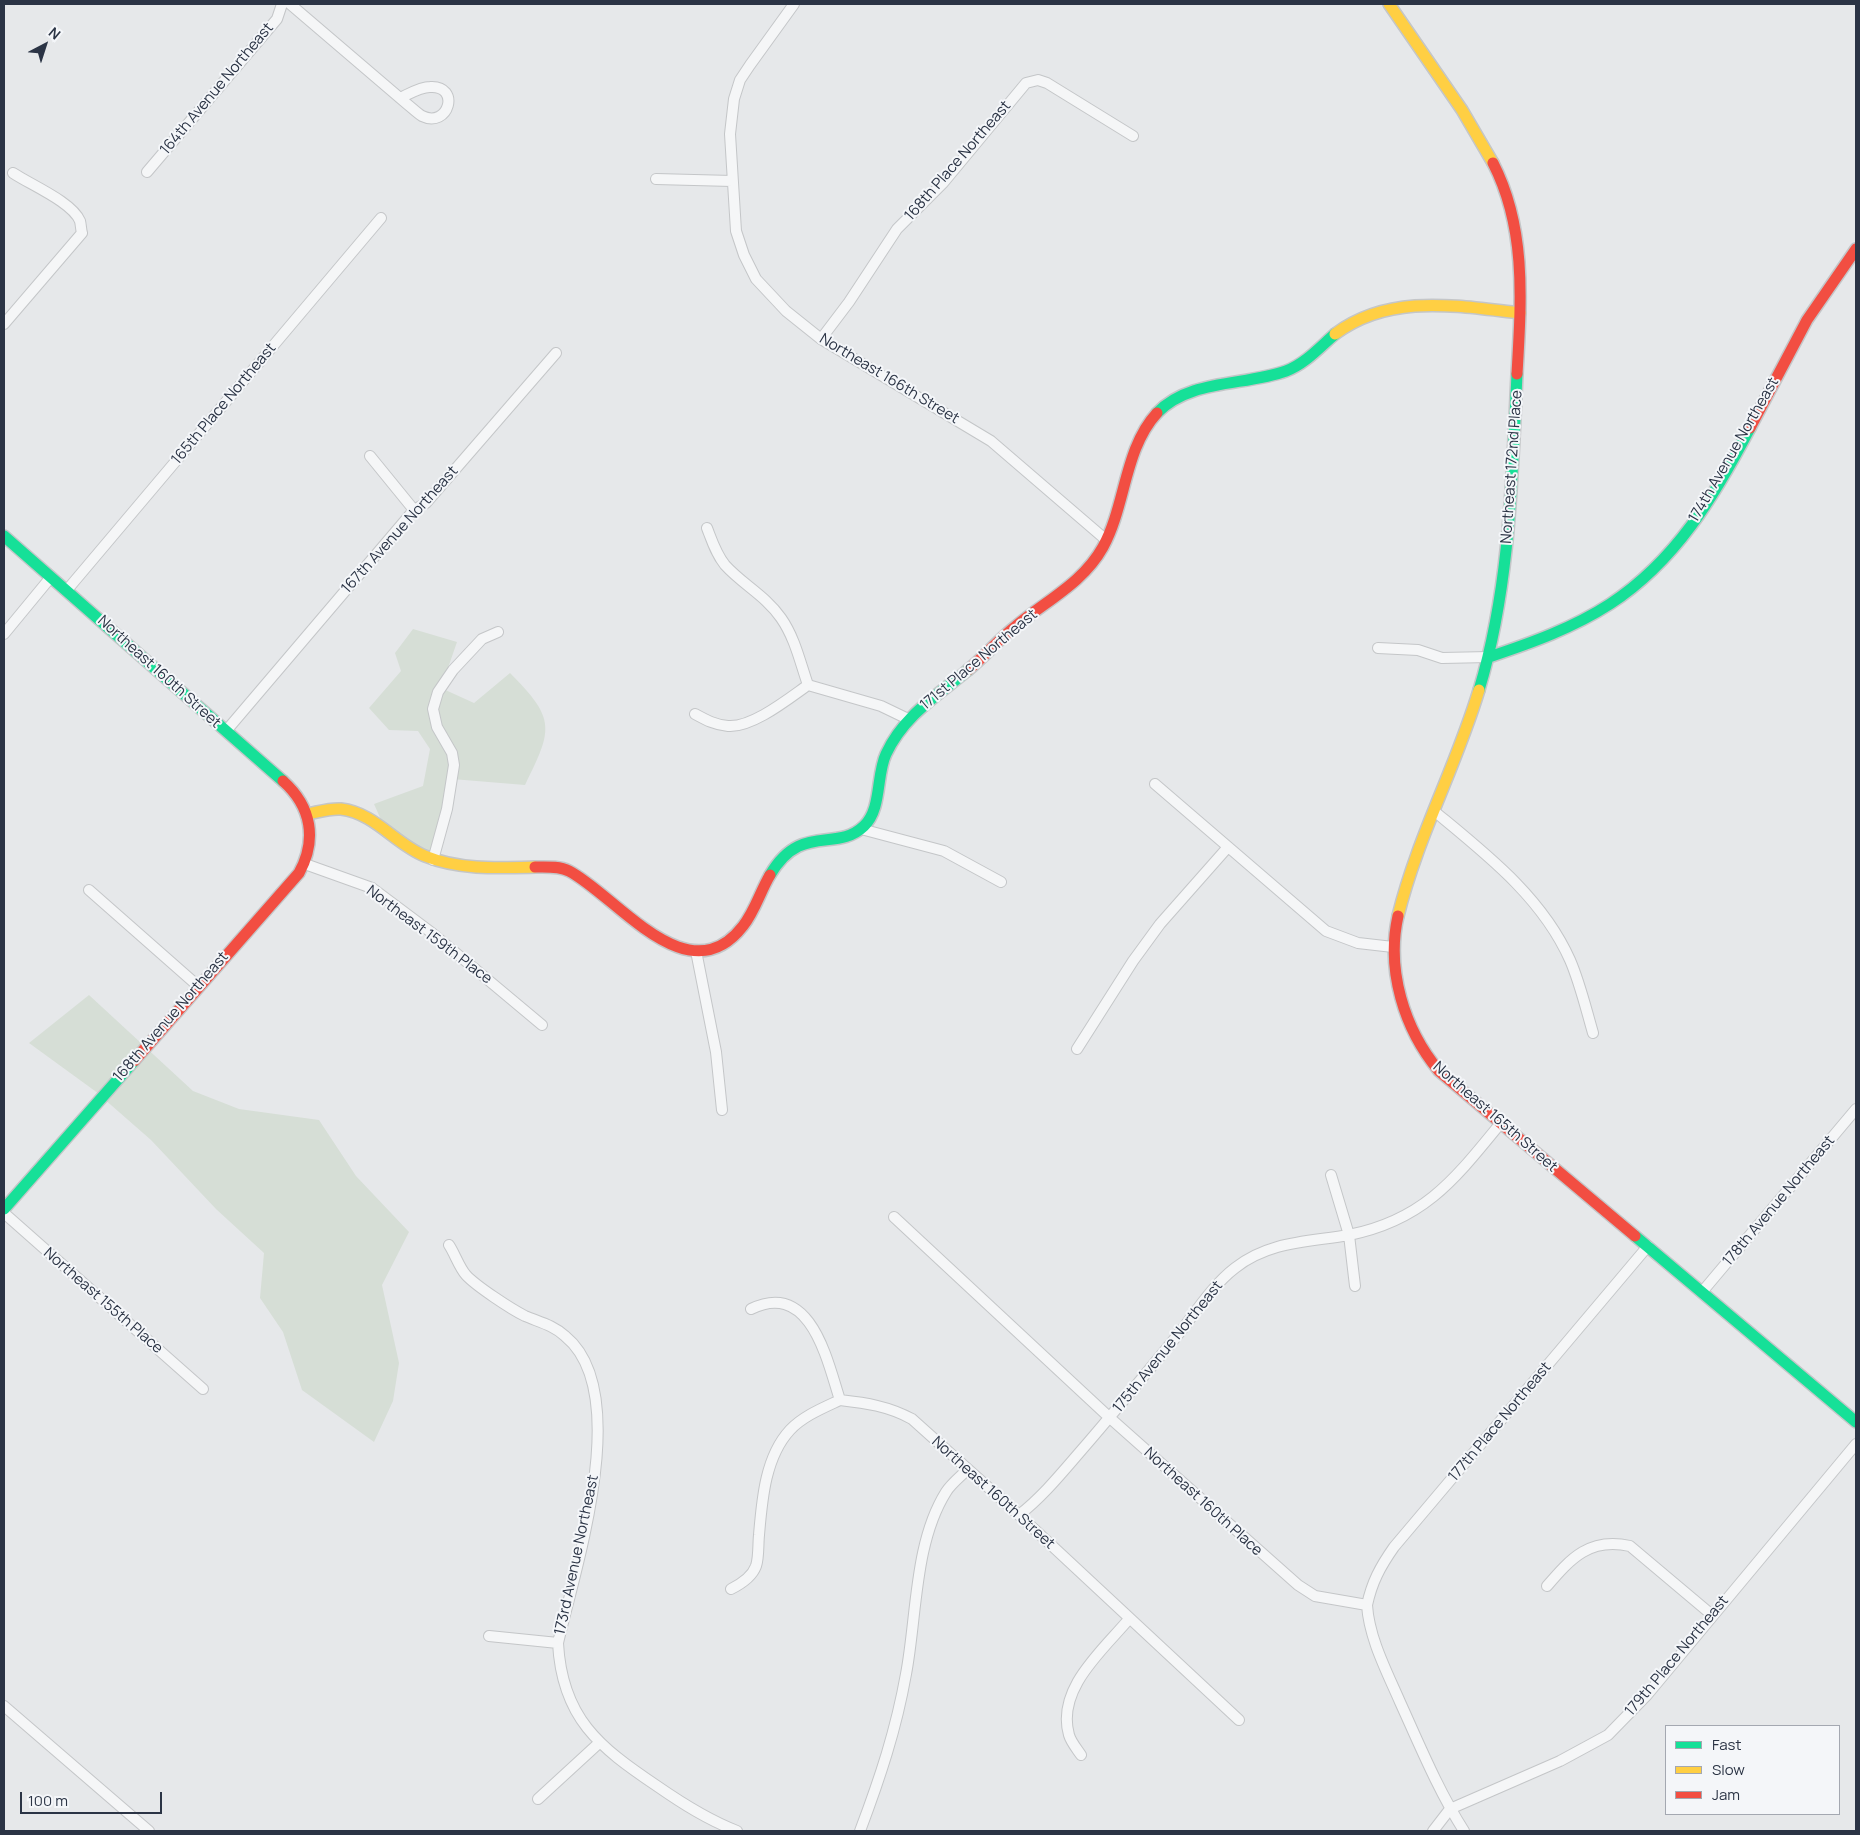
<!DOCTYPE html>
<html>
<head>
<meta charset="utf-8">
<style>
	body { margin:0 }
	#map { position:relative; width:1860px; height:1835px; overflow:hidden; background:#e6e8ea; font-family:Manrope,sans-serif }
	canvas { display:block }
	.frame { position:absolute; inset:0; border:5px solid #2b3445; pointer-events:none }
	.legend { position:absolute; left:1665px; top:1725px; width:175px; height:90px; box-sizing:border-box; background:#f4f6f9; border:1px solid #a4a8b1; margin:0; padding:6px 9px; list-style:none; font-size:15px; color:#2b3445 }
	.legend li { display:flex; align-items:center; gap:10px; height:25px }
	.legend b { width:25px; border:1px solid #a4a8b1 }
	.north { position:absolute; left:20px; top:20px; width:50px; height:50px; -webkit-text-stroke:4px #f4f6f9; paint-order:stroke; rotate:40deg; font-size:14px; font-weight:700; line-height:20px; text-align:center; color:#2b3445 }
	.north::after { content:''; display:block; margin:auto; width:18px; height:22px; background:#2b3445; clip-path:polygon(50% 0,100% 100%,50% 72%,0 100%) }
	.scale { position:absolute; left:20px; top:1792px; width:142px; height:22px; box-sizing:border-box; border:2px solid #2b3445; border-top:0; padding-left:6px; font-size:15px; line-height:18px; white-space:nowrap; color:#2b3445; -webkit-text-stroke:4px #f4f6f9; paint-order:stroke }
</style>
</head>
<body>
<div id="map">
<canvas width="1860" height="1835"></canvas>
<div class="frame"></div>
<ul class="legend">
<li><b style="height:6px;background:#16e098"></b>Fast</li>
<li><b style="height:6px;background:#ffcf43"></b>Slow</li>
<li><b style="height:6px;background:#f24e42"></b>Jam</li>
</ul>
<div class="north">N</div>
<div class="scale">100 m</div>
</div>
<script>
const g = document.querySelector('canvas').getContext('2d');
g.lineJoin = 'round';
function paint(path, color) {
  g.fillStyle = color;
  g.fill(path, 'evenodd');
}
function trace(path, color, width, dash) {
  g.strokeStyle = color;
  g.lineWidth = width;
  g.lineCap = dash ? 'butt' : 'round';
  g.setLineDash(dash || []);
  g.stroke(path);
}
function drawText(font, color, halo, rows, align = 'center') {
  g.font = font + ' Manrope,sans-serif';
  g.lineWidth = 4;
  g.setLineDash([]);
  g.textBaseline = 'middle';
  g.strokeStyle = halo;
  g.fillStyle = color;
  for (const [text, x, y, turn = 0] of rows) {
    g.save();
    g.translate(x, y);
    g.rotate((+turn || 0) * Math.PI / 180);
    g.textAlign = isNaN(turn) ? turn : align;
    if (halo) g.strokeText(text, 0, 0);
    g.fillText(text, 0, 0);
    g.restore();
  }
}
paint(new Path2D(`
	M413,629L457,642L441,688L474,703L510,673C556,719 553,729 525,785L452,779L433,860L386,831L374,804L423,786L430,749L418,731L389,730L369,708L401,671L395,653Z
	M89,995L193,1091L239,1109L319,1120L356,1176L409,1232L382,1285L399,1363L393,1401L374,1442L302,1390L283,1332L260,1298L264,1253L216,1209L151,1140L95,1091L29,1043Z`), '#d6ded6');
const street = new Path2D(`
	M290,4L407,104C411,107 417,113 422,116C449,129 461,85 430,87C420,87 409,94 400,98
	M794,4L750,65L740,80L734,99L730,134L736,231L744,255L756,279L786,311L821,339L991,441L1105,539
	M147,172L277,19L282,4
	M656,179L732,181
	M4,324L82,233C81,230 81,225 80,221C72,202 31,185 13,173
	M821,339L849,302L897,229L943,183L1026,83L1038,80L1047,83L1133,136
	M370,456L414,510
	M707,528C712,541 716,554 725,565C742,584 766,596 781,618C795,638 800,662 808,685L881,706L908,719
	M67,590L381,218
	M4,634L51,577
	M1378,648L1418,650L1442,658L1489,657
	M695,714C706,720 715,725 728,726C752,728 788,699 808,685
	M226,731L414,510L426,503L556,353
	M1155,784L1326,931L1358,943L1393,947
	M1434,811C1486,854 1542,897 1570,960C1580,983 1586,1009 1593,1033
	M861,829L944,851L1001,882
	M433,860L447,809L454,765L452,753L437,727L433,709L438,692L453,670L482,639L498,632
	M305,864L372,888L432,933L542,1025
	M89,890L198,986
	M696,951L716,1052L722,1110
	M1077,1049L1133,961L1160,924L1228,847
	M1331,1175L1349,1235L1355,1286
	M4,1213L203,1389
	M894,1217L1110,1418L1298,1585L1315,1596L1367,1605C1369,1638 1387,1672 1400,1702C1420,1746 1438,1790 1464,1831
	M449,1245C455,1254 459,1267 466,1275C476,1286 511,1309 525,1316C539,1322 553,1325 565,1336C634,1392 575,1569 558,1643C562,1718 599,1747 657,1786C683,1804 708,1820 737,1831
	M1702,1292L1856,1109
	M751,1309C811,1280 827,1360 840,1400C866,1403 888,1406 912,1419L1019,1515L1239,1720
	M1019,1515C1042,1497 1060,1475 1079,1453C1114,1413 1147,1372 1181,1331C1197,1310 1214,1284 1235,1268C1269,1241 1309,1242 1349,1235C1424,1220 1455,1179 1500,1124
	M1547,1586C1571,1558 1590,1537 1630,1546L1712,1615
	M731,1589C741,1584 752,1577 756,1566C759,1557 758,1544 759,1535C762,1500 765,1457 790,1430C803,1416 823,1408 840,1400
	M1367,1605C1372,1582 1380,1567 1394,1547L1648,1246
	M489,1636L558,1643
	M4,1706L149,1831
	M1081,1755C1077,1749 1071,1742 1069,1735C1056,1689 1102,1651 1129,1619
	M538,1799L599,1743
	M860,1831C880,1778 896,1730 906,1674C917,1616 914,1543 946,1492C951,1484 960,1477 967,1470
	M1433,1831L1450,1809L1560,1761L1608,1735L1647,1695L1856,1444`);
const fast = new Path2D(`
	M1157,413C1189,379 1245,386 1286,371C1305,364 1320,347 1335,334
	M4,536L283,781
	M1489,657C1531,643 1573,628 1610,604C1676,561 1715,495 1750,428
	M1479,690C1510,587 1512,480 1517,374
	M770,875C801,822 836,853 864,826C882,809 876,775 886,754C904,715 937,696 968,670
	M4,1209L134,1061
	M1635,1236L1856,1422`);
const slow = new Path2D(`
	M1389,4L1462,110L1493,163
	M1335,334C1390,293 1456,306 1520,313
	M307,814C318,812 330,808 341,809C375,813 395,844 425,856C459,870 499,868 535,867
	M1398,916C1417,838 1456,767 1479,690`);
const jam = new Path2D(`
	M1493,163C1527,229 1521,302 1517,374
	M1750,428L1807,320L1856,249
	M968,670C985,656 999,639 1016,626C1047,600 1083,583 1103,547C1126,505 1124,449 1157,413
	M535,867C546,867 559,866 569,871C617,896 688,997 743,926C755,911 760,892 770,875
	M1398,916C1386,970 1404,1029 1439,1071L1635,1236
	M134,1061L299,873C317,840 312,807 283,781`);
trace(street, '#c4c6c8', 12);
trace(fast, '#c4c6c8', 14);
trace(slow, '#c4c6c8', 14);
trace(jam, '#c4c6c8', 14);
trace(street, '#f5f6f7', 10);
trace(fast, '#16e098', 11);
trace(slow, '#ffcf43', 11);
trace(jam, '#f24e42', 11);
drawText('15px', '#2b3445', '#f4f6f9', [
	["164th Avenue Northeast",217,89,-50],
	["168th Place Northeast",958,161,-49],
	["Northeast 166th Street",889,379,31],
	["165th Place Northeast",224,404,-50],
	["174th Avenue Northeast",1734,450,-60],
	["Northeast 172nd Place",1512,467,-86],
	["167th Avenue Northeast",400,530,-48],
	["171st Place Northeast",979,660,-40],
	["Northeast 160th Street",159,672,42],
	["Northeast 159th Place",429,935,37],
	["168th Avenue Northeast",171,1017,-49],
	["Northeast 165th Street",1495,1117,41],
	["178th Avenue Northeast",1779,1201,-50],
	["Northeast 155th Place",103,1301,41],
	["175th Avenue Northeast",1168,1347,-51],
	["177th Place Northeast",1500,1422,-50],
	["Northeast 160th Street",993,1493,42],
	["Northeast 160th Place",1203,1502,42],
	["173rd Avenue Northeast",577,1555,-78],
	["179th Place Northeast",1677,1656,-50]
]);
</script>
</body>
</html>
